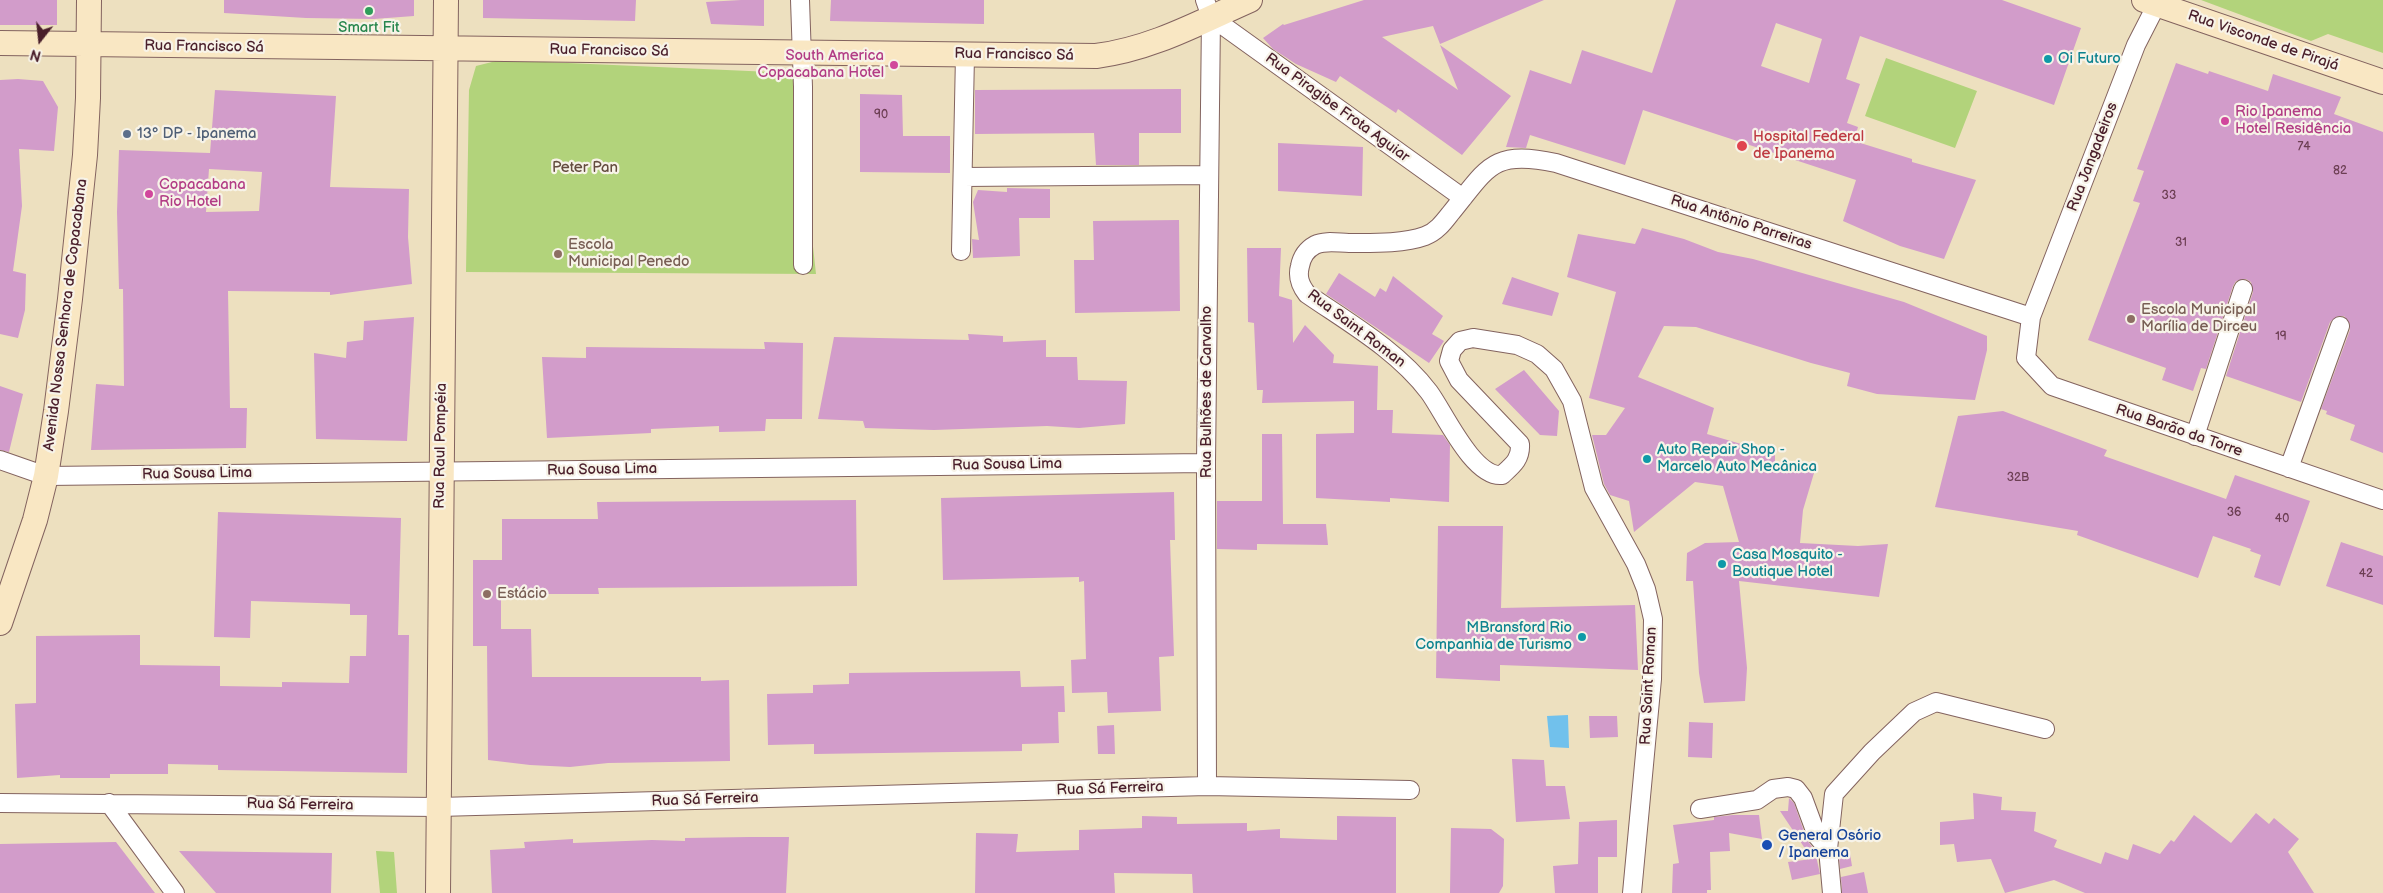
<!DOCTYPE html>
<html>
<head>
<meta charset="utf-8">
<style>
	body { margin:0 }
	#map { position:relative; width:2383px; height:893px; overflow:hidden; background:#ede0bf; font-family:"Balsamiq Sans",sans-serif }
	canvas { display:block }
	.north { position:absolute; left:15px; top:15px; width:50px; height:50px; -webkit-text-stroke:4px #f7f3e8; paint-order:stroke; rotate:196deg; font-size:14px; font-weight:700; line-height:20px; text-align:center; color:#4a1f2b }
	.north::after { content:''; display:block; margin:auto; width:18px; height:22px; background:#4a1f2b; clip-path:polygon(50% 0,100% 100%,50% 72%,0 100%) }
</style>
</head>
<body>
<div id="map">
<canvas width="2383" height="893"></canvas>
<div class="north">N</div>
</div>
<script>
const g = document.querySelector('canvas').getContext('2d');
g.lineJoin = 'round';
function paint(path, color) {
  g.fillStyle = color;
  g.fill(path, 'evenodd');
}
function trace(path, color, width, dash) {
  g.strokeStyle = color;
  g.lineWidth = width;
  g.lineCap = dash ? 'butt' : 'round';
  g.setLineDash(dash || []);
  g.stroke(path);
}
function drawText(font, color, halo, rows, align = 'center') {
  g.font = font + ' "Balsamiq Sans",sans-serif';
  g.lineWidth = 4.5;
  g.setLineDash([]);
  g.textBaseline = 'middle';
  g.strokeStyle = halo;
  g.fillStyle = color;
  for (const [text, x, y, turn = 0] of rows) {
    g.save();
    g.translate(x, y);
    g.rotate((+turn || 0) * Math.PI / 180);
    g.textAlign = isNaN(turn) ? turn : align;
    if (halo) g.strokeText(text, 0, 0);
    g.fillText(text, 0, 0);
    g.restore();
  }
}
paint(new Path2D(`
	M2201,0H2383V53L2328,34L2311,41Z
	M1886,58L1977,91L1955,148L1865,116Z
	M500,60L794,73L816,274L466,272L469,90L476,66Z
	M376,851L394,852L397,893H380Z`), '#b2d37b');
paint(new Path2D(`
	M1568,715L1569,748L1550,747L1547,716Z`), '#71c1ec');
paint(new Path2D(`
	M0,0H57V25H0Z
	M224,0H414V16L374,19L306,18L224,13Z
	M483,0H636L635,21L483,18Z
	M741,0H764V26L711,24L706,2Z
	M831,0H984V24L830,21Z
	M1364,0H1544L1440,44L1433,26L1382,37L1458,90L1440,45L1511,96L1462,155L1398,109L1396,113L1340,76L1336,82L1296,64L1273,49L1263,38L1283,24L1284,25Z
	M1676,0H2002L2081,28L2054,105L1860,36L1846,79L1860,84L1847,123L1858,127L1854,141L1912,159V162L1976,180L1944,259L1900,246L1843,221L1856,180L1643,110L1625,165L1530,135L1526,148L1506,147L1530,70L1571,84L1582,50L1652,73ZM1776,23L1822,39L1809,83L1761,66Z
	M2176,63L2208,74L2209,71L2268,91L2273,74L2341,97L2334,114L2383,132V453L2350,440L2355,425L2326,414L2327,411L2321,409L2350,330V324L2344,316H2338L2330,322L2301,402L2226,376L2253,292L2251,282L2246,279L2236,281L2233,286L2206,369L2201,368L2193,391L2162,380L2166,368L2088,340L2140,203L2133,201L2144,171L2137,169Z
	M18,79L43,81L58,107L54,151L19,149L22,206L13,271L26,274L25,310L18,338L0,334V80Z
	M1181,89V133H1139V165H1096L1094,133L975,134V90Z
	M215,90L336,96L330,187L409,189L408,237L412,284L330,295V292L228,291L230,408H247L246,448L91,450L96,384L124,386L123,289H119L117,212L119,150L210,153ZM209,169L262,172L259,211L206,212Z
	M860,94L902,95L903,136H950V173L860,172Z
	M1278,143L1363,147L1362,196L1278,191Z
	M1007,188L1050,189V218H1019L1020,256L973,258L972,239L979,240L973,202L978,190L1007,192Z
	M1179,220L1180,311L1075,313L1074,260H1094L1093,221Z
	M1642,228L1684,239L1718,252L1753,259L1904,302L1987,336V350L1975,400L1877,394L1847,386L1850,373L1811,363L1696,327L1664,326L1638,377L1714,408L1707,434L1775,454V465L1814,473L1803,510L1800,543L1858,546L1888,544L1879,597L1739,581L1747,668L1745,701L1704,703L1699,673L1693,581H1686L1687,553L1705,543L1739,542L1723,486L1695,482L1634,532L1629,501L1610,495L1604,484L1592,435H1606L1625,408L1589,398L1616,292L1567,277L1578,234L1635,244Z
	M1247,248H1281L1279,296L1292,300L1293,343L1305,325L1334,355L1333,363L1378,366L1377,410H1393L1392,433L1443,435L1450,445L1449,502L1390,498V502L1316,498V434L1354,433V401L1262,403L1263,390H1257L1254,323L1248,322Z
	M1339,273L1375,297L1380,288L1386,292L1393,276L1443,316L1432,334L1444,341L1429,363L1326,294Z
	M1512,277L1559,293L1552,316L1502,304Z
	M414,317L407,441L316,439L314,353L346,358L347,342L363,340L364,321Z
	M968,334L1003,336V342L1046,340V357H1077L1078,380L1127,381L1125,424L1079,428L1047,426L934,430L865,428L863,421L818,419L834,337L969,340Z
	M764,342L803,343L802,419H766L765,431L719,432V426L651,429V433L547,438L542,357L586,358V347L765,349Z
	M1524,370L1559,411L1557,436L1540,435L1495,389Z
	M0,386L23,394L9,452L0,450Z
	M2003,411L2107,450L2104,456L2226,499L2235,475L2310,501L2280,586L2254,577L2261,555L2250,551L2251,549L2213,536L2198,578L2077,535L2078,531L1935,507L1958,416Z
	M1262,434H1282L1283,524H1326L1328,545L1257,544V550L1217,549V501H1262Z
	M1174,492L1175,540H1170L1174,656L1159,657L1161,711L1108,713L1107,692L1072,693L1071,660L1086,659L1084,581L1079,582V577L943,580L941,498Z
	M856,500L857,586L598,588L599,594H501V629H531L532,677H701V681L729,680L730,761L608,763L570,767L530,765L488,760L487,646H473V560H502V519H598L597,502Z
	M218,512L401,518L398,635H409L407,773L218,770V765L168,764V774H110V778H60V775L17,778L15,704L36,703V636L140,635V665L220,666V686L282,687V682L349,683L350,656H366L367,615H350V604L251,601L250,638L214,637Z
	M1438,526H1503L1501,608L1635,605L1638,670L1500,665V681L1436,678Z
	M2341,542L2383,556V605L2326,586Z
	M1020,671L1021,687L1064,686L1065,712H1058L1059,743L1022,744V751L814,754V744L768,745L767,694L813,693V685L849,684V673Z
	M1589,716H1617L1618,737L1590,738Z
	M1689,722L1713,723L1712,758L1688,757Z
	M1114,725L1115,754H1098L1097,726Z
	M1512,759L1544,760L1546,786H1565L1570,819L1516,822Z
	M1973,793L2002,797L2001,810L2036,812L2034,831L2057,840L2054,847L2101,864L2105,852L2128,860L2133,844L2160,854L2171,840L2174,842L2194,815L2231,843L2256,813L2269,824L2274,818L2299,839L2288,852L2314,893H2085L2054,880L2005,893L1991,859L1957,862L1954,844L1940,845V822L1974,819Z
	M1789,798L1794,803L1807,840L1815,851L1820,874L1792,880L1788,862L1812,859L1780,811H1788Z
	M1733,815H1759L1762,839L1729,833L1730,851L1710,852L1711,890H1707V893H1672L1673,864L1679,863L1673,825L1714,820V817Z
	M1142,816L1177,817V824L1247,823V831L1280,829V838L1337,840V816L1396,817V893H1193L1192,874L1114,873L1115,893H975L976,833L1018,834L1016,852L1079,850V830L1142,828Z
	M1617,820V857H1598V893H1555L1553,866L1578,864L1579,822Z
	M1451,828L1491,829L1504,839L1503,886L1499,893H1450Z
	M749,837H789L786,893H492L490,850L525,848L524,842L573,839V843L652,840L685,841V838Z
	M116,842L155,893H0V844Z
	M179,851L332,853L331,893H216Z
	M1850,854L1852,866L1840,869L1839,856Z
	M1864,872L1868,893H1842L1841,877Z`), '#d29cca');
const street = new Path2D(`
	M800,0L803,87V265
	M1205,0L1211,17L1206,463L1207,786
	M2157,4L2136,45L2031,317L2026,358L2052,386L2383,500
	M1211,17L1463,198
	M963,177L1208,175
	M961,251L965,55
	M2195,436L2243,289
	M0,460L46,476L1206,463
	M2289,468L2340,326
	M0,803L439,807L1207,786L1410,790
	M109,803L175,893
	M1700,809L1757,800L1773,789L1788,787L1796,789L1803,798L1817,836L1828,849L1832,893
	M1828,849L1834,794L1872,752L1914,712L1936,702L2045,729
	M1632,893L1652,679L1653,619L1646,589L1636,564L1594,488L1572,401L1554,369L1537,354L1517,345L1473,338L1460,341L1452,350L1449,361L1459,380L1520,444C1521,459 1513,465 1502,475C1473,478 1444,412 1429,392C1397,350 1349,323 1307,294C1300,285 1297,277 1300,266C1302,256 1306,250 1315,245C1325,240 1339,243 1349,243C1372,243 1403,244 1425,236C1436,232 1443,223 1450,214C1488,168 1491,149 1556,163L2031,317`);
const secondary = new Path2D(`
	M2144,0L2383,82
	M0,43L1096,56C1152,49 1200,22 1250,0
	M0,623L35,520L46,476L56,411L70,299L85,155L88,98L89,0
	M438,893L446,0`);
trace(street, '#83635f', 20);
trace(secondary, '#83635f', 26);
trace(street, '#fff', 18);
trace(secondary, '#f9e7c3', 24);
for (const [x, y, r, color] of [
	[369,11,5,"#2e9e5b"],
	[2048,59,5,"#0f9aa8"],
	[894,65,5,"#d1479c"],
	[2225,121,5,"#d1479c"],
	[127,134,5,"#5c6f8a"],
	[1742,146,6,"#e0444e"],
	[149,194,5,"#d1479c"],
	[558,254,5,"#8d6e63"],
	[2131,319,5,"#8d6e63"],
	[1647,459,5,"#0f9aa8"],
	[1722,564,5,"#0f9aa8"],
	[487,594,5,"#8d6e63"],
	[1582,637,5,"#0f9aa8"],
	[1767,845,6,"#1a4fb4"]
]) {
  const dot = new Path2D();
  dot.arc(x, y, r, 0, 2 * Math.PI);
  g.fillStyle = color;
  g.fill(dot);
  trace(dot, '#f7f3e8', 2);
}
drawText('12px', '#6c3e53', null, [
	["90",881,115],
	["74",2304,147],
	["82",2340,171],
	["33",2169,196],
	["31",2181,243],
	["19",2281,337],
	["32B",2018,478],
	["36",2234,513],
	["40",2282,519],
	["42",2366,574]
]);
drawText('15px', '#27864d', '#f7f3e8', [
	["Smart Fit",369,28]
]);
drawText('15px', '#4a1f2b', '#f7f3e8', [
	["Rua Visconde de Pirajá",2263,41,19],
	["Rua Francisco Sá",204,47,1],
	["Rua Francisco Sá",609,51,1],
	["Rua Francisco Sá",1014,55,1],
	["Rua Piragibe Frota Aguiar",1337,108,36],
	["Rua Jangadeiros",2093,157,-69],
	["Rua Antônio Parreiras",1741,223,18],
	["Avenida Nossa Senhora de Copacabana",66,315,-83],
	["Rua Saint Roman",1356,329,37],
	["Rua Bulhões de Carvalho",1207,392,-90],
	["Rua Barão da Torre",2179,431,19],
	["Rua Raul Pompéia",441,446,-89],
	["Rua Sousa Lima",1007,465,-1],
	["Rua Sousa Lima",602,470,-1],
	["Rua Sousa Lima",197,474,-1],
	["Rua Saint Roman",1649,686,-87],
	["Rua Sá Ferreira",1110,789,-2],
	["Rua Sá Ferreira",705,800,-2],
	["Rua Sá Ferreira",300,805,1]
]);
drawText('15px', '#b23c85', '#f7f3e8', [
	["South America",884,56,"right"],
	["Copacabana Hotel",884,73,"right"],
	["Rio Ipanema",2235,112],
	["Hotel Residência",2235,129],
	["Copacabana",159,185],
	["Rio Hotel",159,202]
], 'left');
drawText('15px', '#0d838f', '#f7f3e8', [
	["Oi Futuro",2058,59],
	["Auto Repair Shop -",1657,450],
	["Marcelo Auto Mecânica",1657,467],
	["Casa Mosquito -",1732,555],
	["Boutique Hotel",1732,572],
	["MBransford Rio",1572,628,"right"],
	["Companhia de Turismo",1572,645,"right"]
], 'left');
drawText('15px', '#4e5e75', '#f7f3e8', [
	["13º DP - Ipanema",137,134]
], 'left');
drawText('15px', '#be3a42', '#f7f3e8', [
	["Hospital Federal",1753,137],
	["de Ipanema",1753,154]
], 'left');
drawText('15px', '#644c3f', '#f7f3e8', [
	["Peter Pan",585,168]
]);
drawText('15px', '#785e54', '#f7f3e8', [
	["Escola",568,245],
	["Municipal Penedo",568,262],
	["Escola Municipal",2141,310],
	["Marília de Dirceu",2141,327],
	["Estácio",497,594]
], 'left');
drawText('15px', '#164399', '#f7f3e8', [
	["General Osório",1778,836],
	["/ Ipanema",1778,853]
], 'left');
</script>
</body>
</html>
